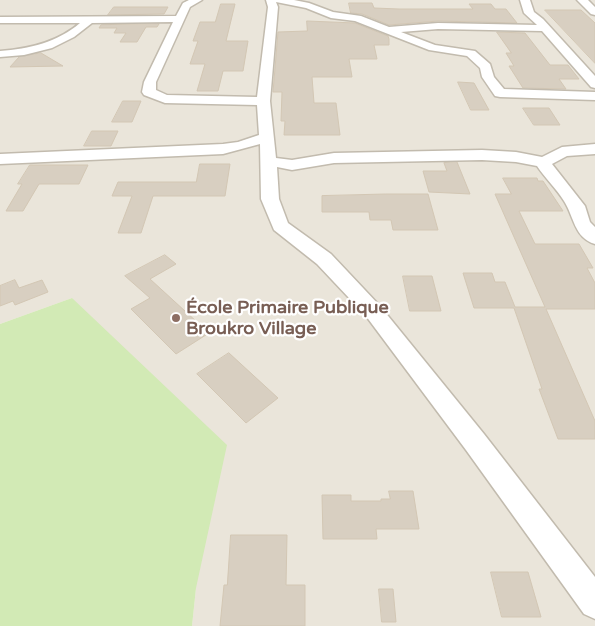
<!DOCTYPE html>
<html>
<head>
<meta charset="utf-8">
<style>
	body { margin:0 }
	canvas { display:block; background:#f6f3ec }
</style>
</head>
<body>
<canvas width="595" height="626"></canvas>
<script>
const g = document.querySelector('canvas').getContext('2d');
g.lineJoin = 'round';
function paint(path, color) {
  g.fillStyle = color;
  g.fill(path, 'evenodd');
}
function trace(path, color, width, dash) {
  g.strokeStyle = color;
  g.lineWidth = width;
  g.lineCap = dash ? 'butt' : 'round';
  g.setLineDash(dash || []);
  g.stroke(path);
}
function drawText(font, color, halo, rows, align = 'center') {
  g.font = font + ' "Varela Round",sans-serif';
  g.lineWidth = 4.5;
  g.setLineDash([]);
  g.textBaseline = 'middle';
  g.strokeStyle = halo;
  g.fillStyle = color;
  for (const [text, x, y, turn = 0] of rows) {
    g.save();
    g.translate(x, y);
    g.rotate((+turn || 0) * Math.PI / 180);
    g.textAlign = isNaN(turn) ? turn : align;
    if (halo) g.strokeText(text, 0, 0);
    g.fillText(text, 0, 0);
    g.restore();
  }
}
paint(new Path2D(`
	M0,0H595V626H192L196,588L72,298L0,324Z`), '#eae5da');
paint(new Path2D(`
	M72,298L227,445L196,588L192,626H0V324Z`), '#d2eab5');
const building = new Path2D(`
	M349,3H372L374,8L399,9H473L469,4H491L495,9H506L517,23L438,21L389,25L362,14L351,13Z
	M221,4H235L226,41H248L243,71H223L218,91H197L205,64H190L198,41H193L200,22H215Z
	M114,7H168L164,14L108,15Z
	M545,10H581L595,23V63Z
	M307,21L355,23L388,36L389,39V45H374L377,59H349L352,77H312L314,103H336L340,135H284L285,121H281L282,92H273L278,32L307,31Z
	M159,24L157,27H146L137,42H120L126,33H114L117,28H99L101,25Z
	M497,32L525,33L550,65H568L579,79H559L566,89L523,88L509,66H514L506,53H511Z
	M41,53L63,66L10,67L19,57Z
	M458,82L474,83L489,110H471Z
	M123,101H141L132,122H112Z
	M523,108H549L560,125H534Z
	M92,131H118L111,146H84Z
	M457,162L470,194L429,192L423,171H447L444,163Z
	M200,164H230L225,196H153L141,233H118L132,196H112L118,182H196Z
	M30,165H88L79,184H39L23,211H6L22,184H18Z
	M503,178H537L538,181H543L563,211H519L535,244H579L593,268H587L595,283V309H546L595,421V439H558L539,389H542L514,308H474L463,273H492L495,282H505L515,307H545L495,194H511Z
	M386,194H428L438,230H393L391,220H370L369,212H322V196Z
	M165,255L176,264L150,279L209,333L176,354L131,309L150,298L125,276Z
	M403,276H432L441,311H410Z
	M15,280L19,288L42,280L48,292L15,305L13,301L0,306V286Z
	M229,353L278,398L246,423L197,374Z
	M389,491H413L419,529H376L377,539H323L322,495H351V501H381V499H390Z
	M231,535H287L286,585H305V626H220L224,585H227Z
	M491,572H528L541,617H502Z
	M379,589H393L396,622H382Z`);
paint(building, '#d8cfc1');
trace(building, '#d3c7b4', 1);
const minor = new Path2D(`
	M189,0H202L190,7L156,82V90L167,95L257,97L268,7L266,0H294L309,3L333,12L361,16L389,27L438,23L537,25L524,13L520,0H530L534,12L543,19L595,76V88L591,87L542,31L438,29L401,32L435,45L475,51L490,64L494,77L504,89L595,92V100L500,97L495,96L482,77L480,68L467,56L429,50L355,21L331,18L306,8L276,2L278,7L270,101L276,158L292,160L334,153L482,150L516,152L542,157L562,147L595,144V154L567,156L552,164L585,206L590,222L595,227V244C574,238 574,216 564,201C556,188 545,178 537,166L516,162L482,160L334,163L292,170L277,167L279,199L288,223L331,254L380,306L484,434L595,577V619L584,614L466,450L366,316L317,264L274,230L261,199L260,144L223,154L0,164V154L223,144L238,142L259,135L257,105L165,103L144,95L142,92L144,82L173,22L92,23L74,37L52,48L24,55L0,57V51C29,49 58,42 80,23H0V17L176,16L183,3Z
	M577,0H588L595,7V15L591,14Z`);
trace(minor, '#c2bbae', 3);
paint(minor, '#fff');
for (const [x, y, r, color] of [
	[176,318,5,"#8d6e63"]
]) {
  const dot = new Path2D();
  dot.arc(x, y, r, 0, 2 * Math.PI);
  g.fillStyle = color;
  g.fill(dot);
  trace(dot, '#fff', 2);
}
drawText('bold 18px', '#785e54', '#fff', [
	["École Primaire Publique",186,308],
	["Broukro Village",186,329]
], 'left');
</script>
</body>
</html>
